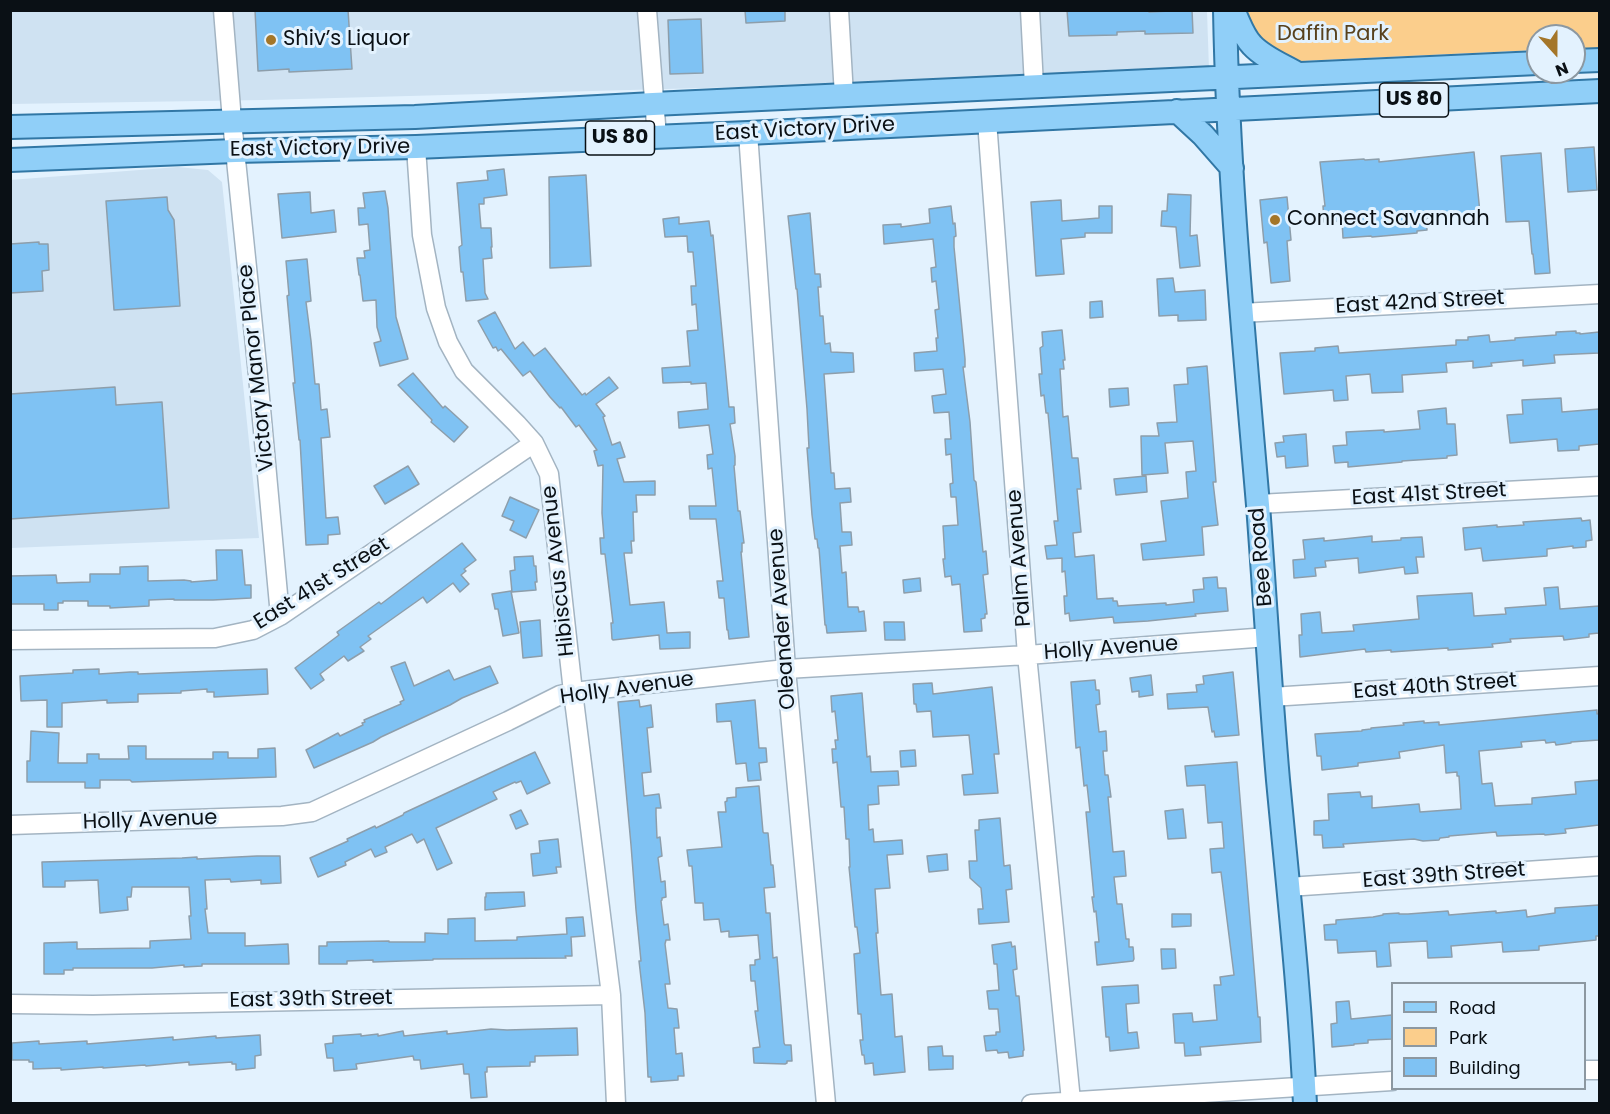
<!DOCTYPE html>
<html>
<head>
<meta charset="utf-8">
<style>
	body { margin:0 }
	#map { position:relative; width:1610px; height:1114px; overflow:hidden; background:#e3f2fe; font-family:Poppins,sans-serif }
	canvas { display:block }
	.frame { position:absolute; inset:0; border:12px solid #0a1015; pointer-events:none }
	.legend { position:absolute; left:1391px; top:982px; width:195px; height:108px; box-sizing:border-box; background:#e3f2fe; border:2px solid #8c98a1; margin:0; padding:8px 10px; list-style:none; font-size:18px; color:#0a1015 }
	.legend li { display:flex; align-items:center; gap:12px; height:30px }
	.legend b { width:30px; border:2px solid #8c98a1 }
	.north { position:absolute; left:1526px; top:24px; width:60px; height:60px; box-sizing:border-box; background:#e3f2fe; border:2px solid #8c98a1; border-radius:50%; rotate:159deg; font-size:16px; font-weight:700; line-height:24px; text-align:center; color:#0a1015 }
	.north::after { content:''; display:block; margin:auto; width:21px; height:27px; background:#a47629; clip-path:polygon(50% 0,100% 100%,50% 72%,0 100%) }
</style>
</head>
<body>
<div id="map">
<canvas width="1610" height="1114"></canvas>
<div class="frame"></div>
<ul class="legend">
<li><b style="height:8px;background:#90cff8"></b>Road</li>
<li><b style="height:16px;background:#fbce8c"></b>Park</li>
<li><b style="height:16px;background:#7fc2f3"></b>Building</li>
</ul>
<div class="north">N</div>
</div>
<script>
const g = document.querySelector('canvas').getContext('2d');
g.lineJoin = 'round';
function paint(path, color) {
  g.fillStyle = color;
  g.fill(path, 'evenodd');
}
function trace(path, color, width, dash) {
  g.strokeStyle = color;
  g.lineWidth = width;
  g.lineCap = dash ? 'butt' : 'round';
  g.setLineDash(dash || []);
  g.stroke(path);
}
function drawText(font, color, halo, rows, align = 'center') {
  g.font = font + ' Poppins,sans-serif';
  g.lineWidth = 6;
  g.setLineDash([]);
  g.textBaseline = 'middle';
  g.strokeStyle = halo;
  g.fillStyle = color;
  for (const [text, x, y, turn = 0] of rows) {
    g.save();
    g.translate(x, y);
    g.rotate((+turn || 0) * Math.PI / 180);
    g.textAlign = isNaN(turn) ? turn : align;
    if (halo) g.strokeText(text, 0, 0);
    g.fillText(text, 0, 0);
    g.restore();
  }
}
paint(new Path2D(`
	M10,11H1207L1209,70L813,85L262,100L11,104Z
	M178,167L208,170L222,182L259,538L11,548L10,180Z`), '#cfe2f2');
paint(new Path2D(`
	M1239,11H1599V48L1574,49V36H1538V50L1301,61L1276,56L1265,49Z`), '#fbce8c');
const building = new Path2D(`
	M255,10H348L352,69L289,72V69L258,71Z
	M745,10H785V21L746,23Z
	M1067,10H1149V12L1192,10L1193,33L1145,34V31L1117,32V35L1069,36Z
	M701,19L703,73L670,74L668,20Z
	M1594,147L1597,190L1568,192L1565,149Z
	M1474,152L1480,213L1426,218L1427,230L1417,231V233L1372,237L1371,236L1343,238L1342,221L1324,222L1323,206H1325L1320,162L1364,159L1365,160L1379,159V162Z
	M1541,153L1550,273L1535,274L1533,254H1532L1529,221L1506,222L1501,156Z
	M504,169L507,195L484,198V204H479L481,228H491L492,247H491L492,258L483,259L485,293L488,299L466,301L463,272H461L459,247L462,245L457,183L488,180L487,171Z
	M586,175L591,266L550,268L549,177Z
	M385,191L388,208L396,317L408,359L380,366L374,343L381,341L377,327L376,300L363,301L360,275H359L357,258H365L364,251L370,250L368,224L359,225L358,208H365L363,193Z
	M310,192L311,213L334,210L336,232L282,238L278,194Z
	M1168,194L1191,195L1190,236L1197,235L1200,266L1180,268L1176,227L1161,226L1162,211H1167Z
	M167,197L168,210L174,220L180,306L114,310L106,201Z
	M1287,197L1291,240L1287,241L1290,281L1271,283L1267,242L1264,243L1260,200Z
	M1061,200L1062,221L1099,218V206H1112V233H1085V237L1061,239L1064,274L1036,276L1031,202Z
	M951,206L953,224L955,223L956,236L954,237V247L965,359V367H963L970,422L974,480L976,482L983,552L986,551L988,574L983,575L987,614H985V618L981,619L982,631L964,632L960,584L952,585L951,576L945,577L943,559H945L943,526L958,525L956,497H951L950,484L953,483L951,454L946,455L945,439H951L949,412L934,413L932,396L946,394L943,369L915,371L914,353L937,351L936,338H938L935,310L939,309L936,281L932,282L931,268L936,267L933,239L884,244L883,225L901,224V227L930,223L929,209Z
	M810,213L815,274H820L821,287H818L820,316H823L825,344L830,343L831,352L853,353L854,372L824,374L831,473H834L835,489L850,488L851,502L840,503L842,532H851L852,545L840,546L842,573L846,572L848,607H858L859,612L864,611L866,631L827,633L826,625H825L819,548H818L817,539H815L812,515L807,448H809L807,409L797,289H796L788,216Z
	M679,217V224L709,221L711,236L713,235L729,407H734L735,423L730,424L735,456V465L734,466L738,511H740L744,543H742V552H741L749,637L729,639L728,630H727L724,598H719L717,581H723L716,519H690L689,506H716L712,468L708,469L707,455L713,454L709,425L679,428L678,412L708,409L706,383L691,384V382L663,383L662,368L690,366L687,331L698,330L696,304L692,305L691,286H696L693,252H688L687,236L665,237L663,219Z
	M39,242V244H48L49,270L42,271L43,291L10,293V244Z
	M307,259L311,301L306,302L311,341L315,384H319L321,410L327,409L330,437L321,438L326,518L338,517L340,534L328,535V544L306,545L300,440H299L295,400L293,383H295L287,296L289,295L286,261Z
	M1173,278L1175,292L1205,290L1206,320L1178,321V315L1159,316L1157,279Z
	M1102,301L1103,317L1090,318V302Z
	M495,312L515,349L523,342L534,356L545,348L582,395L585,393L586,395L609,377L618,388L596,404L605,416L603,417L612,445L620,442L625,457L617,459L624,482L655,481V495H636L637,512H633L634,541H631L632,553H624L630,605L664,602L667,633L690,632V648L660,649L659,635L613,640L612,639L611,623H613L605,554H601L600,538H604L602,513L603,465L598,466L594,451L597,450L579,425L576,427L561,407L560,408L550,397L530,371L523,376L501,349L498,351L496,347L493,348L478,321Z
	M1062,330L1065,360H1063L1064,369H1060L1063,417L1068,416L1072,458H1078L1081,489H1077L1081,532L1073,533L1075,557L1094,555L1097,599L1113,598V601H1117L1118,606L1166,603V605L1194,602L1193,590L1204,589L1203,578L1217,577L1218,588H1226L1228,611L1195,614L1196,616L1148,621L1114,623L1113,617L1070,621L1069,613L1065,614L1064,596H1067L1065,571L1062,572V558L1047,559L1045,546L1057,545L1054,521H1058L1048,413H1046L1044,395L1041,396L1039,374H1042L1040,348L1043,346L1042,332Z
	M1576,331V333H1580V334L1599,332V353L1554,355L1555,363L1523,366V360L1491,363L1492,366L1473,368V361L1446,363L1447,372L1402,375L1403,392L1372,393L1370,374L1346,376L1348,400L1334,401L1333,390L1284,394L1280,353L1315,351V348L1338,346L1339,353L1456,345V340H1468V337L1489,335L1490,342L1515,340V338L1556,335V332Z
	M1207,366L1216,482H1213L1218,525L1202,527L1204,555L1143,560L1141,544L1166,541L1161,501L1188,498L1186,472L1196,471L1193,441L1165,443L1168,473L1142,475L1141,436H1159L1157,423L1177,422L1174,385L1188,384L1187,368Z
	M413,373L443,408L445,406L468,427L454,442L431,422L432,420L398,385Z
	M115,387L116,405L162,402L169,508L10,519V394Z
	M1128,388L1129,405L1110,407L1109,389Z
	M1561,398L1562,412L1599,409V444L1579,446V450L1558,451L1557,439L1510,443L1507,415L1523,414L1522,400Z
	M1446,408L1447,424H1455L1457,455L1447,456V458L1402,461V462L1381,464L1348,467V462L1335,463L1333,446L1347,445L1346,432L1384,430V432L1420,429L1418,411Z
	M1306,434L1308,466L1286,468L1285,456L1277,457L1275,443L1284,442L1283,436Z
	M408,466L419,484L385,504L374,486Z
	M1146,476L1147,492L1116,495L1114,479Z
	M510,497L539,510L526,538L510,530L514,521L502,516Z
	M1581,518L1582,521L1590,520L1592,540L1586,541V547L1573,548V546L1547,549V556L1483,561L1481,548L1465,550L1463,528L1497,525V527L1524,525L1523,522Z
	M1372,536V542L1401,540V538L1422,537L1424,557H1416L1418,573L1405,574L1404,567L1359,573L1358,558L1325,561L1326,567L1315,568L1316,576L1294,578L1293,560L1305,559L1303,540L1324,538V541Z
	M462,543L476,560L464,569L466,571L461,575L469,584L460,592L453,583L427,603L423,597L368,636L371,639L360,647L364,651L348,661L344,656L320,674L324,680L311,689L295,668L339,635L337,632L379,602L381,604Z
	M216,550H242L245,585H251V598L213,600H174V599L149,600V606L110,608V606H88V601H63V603H58V610H44V604H10V576L56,575L57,583L90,582V574H120V567L148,566V581L184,580L191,581V582L217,580Z
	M533,556L534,566H536V568L537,582H535L536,590L512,592L510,571L515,570L514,557Z
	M920,578L921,591L904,593L903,580Z
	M1558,587L1560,609L1599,606V633L1589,634V637L1564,640L1563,636L1510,639L1511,642L1492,644L1493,647L1448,650V648L1391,652V650L1366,652L1365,649L1300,657L1299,635H1302L1301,614L1320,612L1322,633L1354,631L1353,625L1419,619L1417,596L1472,593L1474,616L1506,614L1505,608L1546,605L1544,588Z
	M511,591L519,633L503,636L498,609H495L492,594Z
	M540,620L542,656L523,658L520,622Z
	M884,622H904L905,640H885Z
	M405,662L414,686L449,670L454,680L490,666L498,683L462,698L450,705L381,737L373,742L314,768L306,750L338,733L340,736L363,725L362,723L365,722L364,720L401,704L400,702L404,700L391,667Z
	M99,669V674L130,672H138V674L267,669L268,694L214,697V692H207V689L181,691V693L138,694V702L107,703V700L62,703V727H47V700L21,701L20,676L73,673V670Z
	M1233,672L1239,735L1215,737L1214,731L1212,732L1208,707L1168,709L1167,694L1197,692L1196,685L1204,684L1203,676Z
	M1151,675L1153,695L1139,697V691L1132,692L1130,678Z
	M1095,680L1096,690H1099L1100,704L1096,705L1099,732L1106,731L1107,751H1103L1105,775H1108L1111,797H1108L1113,852L1124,851L1126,876L1114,877L1117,904H1122L1126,939H1129V947H1133L1134,959L1133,961L1097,965L1095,942H1099L1096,911L1094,912L1092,897H1094L1086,812H1090L1087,785L1084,786L1080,747L1076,748L1071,682Z
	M932,683L933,694L992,687L999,754H994L998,793L964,795L962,775L973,774L969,735L933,737L931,711L917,712L916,704H914L913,684Z
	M862,693L867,757L870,756L871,772L898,771L899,785L878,786L879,804L868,805L869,830L873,829L874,842L902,840L903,854L887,855L890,888L875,889L878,933H876L881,995L892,994L895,1037L902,1036L905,1072L874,1075L873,1063L865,1064L864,1055H862L860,1040H863L861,1014H858L854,954L860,953L857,927H855L849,867H850L849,839H846L844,807H841L837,762L833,763L832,749H836L835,740H838L835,711L832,712L831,696Z
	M639,700L640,707L651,705L653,727L647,728L651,772L642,773L644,796L659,794L661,808H656V814L657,838L660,837L662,856L659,857L658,858L661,882L665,881L666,897L662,898V900L661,901L664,925L668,924L670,940H666L665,944L670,984H665L668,1008L677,1009L679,1028H674L676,1054L682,1053L684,1076H678V1080L651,1082V1077H648L645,1013L639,961H641L636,910L631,845L618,702Z
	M755,700L759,748H766L767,762L759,763L761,780L748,781L746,763L736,764L731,721L717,722L716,704Z
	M1597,710V714L1599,713V740L1571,742V743L1556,745L1555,742L1546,743L1545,740L1521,742L1522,747L1479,751L1482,784L1492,783L1495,806L1532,804V798L1576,794L1575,782L1599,780V825L1565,829L1566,833L1545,835L1544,834L1497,836L1496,832L1449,836V837L1440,838L1439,840L1423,841L1414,839L1343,844L1344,847L1323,848L1322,835H1314V821L1329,820L1328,794L1360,792L1361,797L1372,796V808L1419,804L1420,812L1461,809L1459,776H1457V772L1446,773L1444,745L1399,752L1400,758L1358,763V766L1322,770L1321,756H1317L1315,734L1362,731V730L1371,729V728L1404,725L1403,723L1424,721V723L1439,722V725Z
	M31,731L59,733L58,763H87V754H99V759H129L128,746H146V759H213V752H228V758H258V749L275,748L276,777L132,782L130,780H100V788H85V782H27V761H30Z
	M915,750L916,766L901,767L900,751Z
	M535,752L550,783L527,794L521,781L516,783L515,782L493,792L497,799L436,828L452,863L437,870L424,839L417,843L412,834L385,847L387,852L375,857L371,849L345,862L346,865L318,877L310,858L348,841L347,839L375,826L376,828L403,815L404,813Z
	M1237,762L1258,1017H1260L1261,1042L1200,1047L1201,1055L1185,1056L1184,1043H1175L1173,1014L1192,1013L1193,1022L1217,1020L1214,985H1221L1220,977L1234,975L1221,872L1212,873L1210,849L1224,848L1222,822L1208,823L1205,785L1187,786L1185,766Z
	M759,786L763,832L764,833H768L771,865H773L775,887L764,888L766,913H770L773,958L777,957L784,1043L785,1045H791L792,1061H787V1063L785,1064L754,1063L753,1048L760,1047L755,1011H758L755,981H751L750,965H755V960L760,959L758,935L729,937V931L721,932L719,919L704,920L703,903H695L692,866H689L687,850L722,847L718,812H726L725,802L727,801V798L736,797V788Z
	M1183,809L1186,838L1168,839L1165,811Z
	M521,810L528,824L516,829L510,815Z
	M1000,818L1004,866L1010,865L1012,889L1006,890L1009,922L979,924L978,909H983L981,888L970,878L969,861H977L975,830H979V820Z
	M558,839L561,867H556L557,873L533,876L531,854L540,853L539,841Z
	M947,854L948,870L929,872L927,856Z
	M257,856H280L281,883L261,884V880L231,882L230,879L205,880L207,909H205L208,933H245V946L288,944L289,964H202V966L184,967V965L152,968H73V970H64V974H44V943L77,942V949L150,948V941L191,939L189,916H191L189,887H132L131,897H127L128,910L100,913L98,880L65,881V887H43L42,862L182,858L197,857V859Z
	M524,892L525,906L485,910V897H486V893Z
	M1599,905V936H1596V940L1539,946V950L1503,952L1502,942L1451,946L1452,957L1428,958L1427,941L1389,943L1391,966L1377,967L1376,951L1338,953L1337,940H1325L1324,925L1336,924V920L1373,917L1383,915V914L1399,913V914H1408L1448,911L1449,915L1496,911V913L1526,910L1527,917L1555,913V908Z
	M1172,914H1191V926L1172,927Z
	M583,917L585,936L571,937L572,956H565L566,958L433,959V960L373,962V960L347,961V964H319V946H327V942L389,941V942H425V933L448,934V919L475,918V941L517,940V937L567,934L566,918Z
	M1011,942L1012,947L1015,946L1017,969L1013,970L1016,996H1019L1024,1050L1023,1051V1056L1009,1058L1008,1052L998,1053L997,1050L986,1051L984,1036L996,1035V1032H1000L998,1009H989L987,991L999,990L997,964H994L992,945Z
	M1161,949H1175L1176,968L1162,969Z
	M1138,985L1139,1003L1126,1004L1128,1033L1137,1032L1139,1048L1110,1051L1109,1037H1106L1102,987Z
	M1349,1001L1351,1019L1392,1015V1039L1368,1040V1043L1354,1044V1045L1332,1047L1331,1024L1337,1023L1336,1002Z
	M577,1028L578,1055L535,1056V1062H530V1066L487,1067V1072H485L487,1097L471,1098L469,1074H464L463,1064L421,1069L420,1060H414L413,1056L356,1064L357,1069L334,1071L333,1058H327L325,1044L333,1043V1036L361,1034V1036L378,1034V1036L403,1031L404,1036L447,1031V1034L491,1029L507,1030Z
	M260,1035L261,1055L255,1056V1068L236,1070V1064H232V1062L189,1065V1062L146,1066L145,1065L103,1068V1067L61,1070V1068L33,1069V1062H29V1060H12V1043L39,1041V1044L87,1041V1044L173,1037V1040L216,1036V1038Z
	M942,1046L943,1056H953V1069L929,1070L928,1047Z`);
paint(building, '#7fc2f3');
trace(building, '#8d9eab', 1.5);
const minor = new Path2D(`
	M223,10L232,121L257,365L280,616
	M647,10L657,137
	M839,10L844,96
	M1030,10L1034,86
	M987,121L1027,655L1071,1101
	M748,133L786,669L826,1104
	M416,147L422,235L436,308L448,342L464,371L517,424L534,443L549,474L573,692L611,995L616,1104
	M1241,313L1600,294
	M1258,504L1600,486
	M10,640L215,638L253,630L280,616L534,443
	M1271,697L1600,676
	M10,825L282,816L312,812L508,721L560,695L573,692L786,669L1027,655L1268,637
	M1288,887L1600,866
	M10,1004L93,1005L611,995
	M1584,1070H1600
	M1031,1104L1392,1081`);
const major = new Path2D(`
	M1225,10C1228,176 1244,340 1258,505C1265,597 1270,688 1278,780C1288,887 1300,995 1305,1104
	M1233,10C1239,22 1243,36 1252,45C1264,58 1283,65 1298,74
	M1574,61L1600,60
	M1177,111L1203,135L1232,168
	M10,127L415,117L653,104L1538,63
	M10,160L235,151L416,147L748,133L1600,91`);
trace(minor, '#a3b4c2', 21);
trace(major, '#3177a5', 26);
trace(minor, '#fff', 18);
trace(major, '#90cff8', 22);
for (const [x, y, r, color] of [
	[271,40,6,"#a47629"],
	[1275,220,6,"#a47629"]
]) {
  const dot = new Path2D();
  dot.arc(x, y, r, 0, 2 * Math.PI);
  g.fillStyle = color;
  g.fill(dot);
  trace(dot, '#e3f2fe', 2);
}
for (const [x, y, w] of [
	[1414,100,69],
	[620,138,69]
]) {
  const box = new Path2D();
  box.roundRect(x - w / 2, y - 17, w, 34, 4.5);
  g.fillStyle = '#e3f2fe';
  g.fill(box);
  trace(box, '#0a1015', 1.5);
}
drawText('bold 20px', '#0a1015', null, [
	["US 80",1414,100],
	["US 80",620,138]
]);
drawText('21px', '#58411c', '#e3f2fe', [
	["Daffin Park",1333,35]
]);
drawText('21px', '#0a1015', '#e3f2fe', [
	["Shiv’s Liquor",283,40],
	["Connect Savannah",1287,220]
], 'left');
drawText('21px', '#0a1015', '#e3f2fe', [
	["East Victory Drive",805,130,-3],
	["East Victory Drive",320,149,-1],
	["East 42nd Street",1420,303,-3],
	["Victory Manor Place",257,368,-96],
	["East 41st Street",1429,495,-3],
	["Bee Road",1262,557,-95],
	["Palm Avenue",1020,558,-94],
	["Hibiscus Avenue",559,571,-96],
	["East 41st Street",322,584,-32],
	["Oleander Avenue",783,619,-94],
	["Holly Avenue",1111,649,-4],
	["East 40th Street",1435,687,-4],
	["Holly Avenue",627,689,-8],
	["Holly Avenue",150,821,-2],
	["East 39th Street",1444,876,-4],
	["East 39th Street",311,1000,-1]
]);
</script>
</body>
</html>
